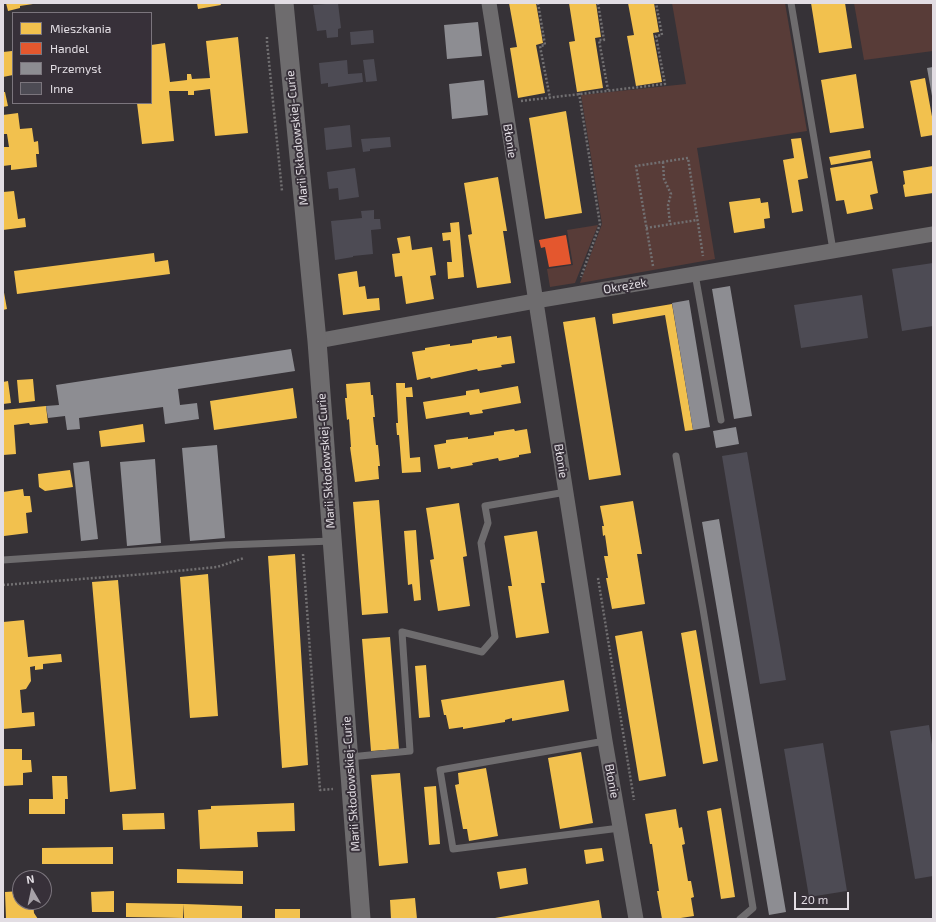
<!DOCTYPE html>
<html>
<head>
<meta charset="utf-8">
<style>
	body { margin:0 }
	#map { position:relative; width:936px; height:922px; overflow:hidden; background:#363237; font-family:"Exo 2",sans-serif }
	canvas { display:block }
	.frame { position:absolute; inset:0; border:4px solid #e2dde3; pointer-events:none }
	.legend { position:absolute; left:12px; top:12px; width:140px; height:92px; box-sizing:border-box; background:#373039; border:1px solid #7b757d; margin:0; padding:5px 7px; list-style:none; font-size:12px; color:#e2dde3 }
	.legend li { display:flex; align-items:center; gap:8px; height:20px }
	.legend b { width:20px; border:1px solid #7b757d }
	.north { position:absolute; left:12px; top:870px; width:40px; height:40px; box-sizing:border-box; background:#373039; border:1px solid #7b757d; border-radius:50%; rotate:351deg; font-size:11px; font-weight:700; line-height:16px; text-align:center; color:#e2dde3 }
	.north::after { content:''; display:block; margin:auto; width:14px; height:18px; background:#a6a1a7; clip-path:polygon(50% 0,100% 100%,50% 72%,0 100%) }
	.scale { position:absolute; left:794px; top:892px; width:55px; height:18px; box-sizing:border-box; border:2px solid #e2dde3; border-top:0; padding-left:5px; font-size:12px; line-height:14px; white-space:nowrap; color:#e2dde3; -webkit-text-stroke:3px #373039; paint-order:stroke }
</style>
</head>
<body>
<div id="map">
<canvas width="936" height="922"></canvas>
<div class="frame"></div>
<ul class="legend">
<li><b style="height:11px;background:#f2c14e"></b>Mieszkania</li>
<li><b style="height:11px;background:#e4572e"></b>Handel</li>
<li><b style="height:11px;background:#8d8d92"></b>Przemysł</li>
<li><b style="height:11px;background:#4d4b54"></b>Inne</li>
</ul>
<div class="north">N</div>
<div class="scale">20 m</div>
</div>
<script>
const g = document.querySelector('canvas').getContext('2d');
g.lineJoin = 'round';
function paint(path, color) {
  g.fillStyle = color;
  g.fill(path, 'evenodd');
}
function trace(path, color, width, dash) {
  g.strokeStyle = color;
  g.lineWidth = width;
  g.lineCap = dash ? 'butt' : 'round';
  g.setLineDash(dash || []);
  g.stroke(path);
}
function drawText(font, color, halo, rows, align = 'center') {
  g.font = font + ' "Exo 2",sans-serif';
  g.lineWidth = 4;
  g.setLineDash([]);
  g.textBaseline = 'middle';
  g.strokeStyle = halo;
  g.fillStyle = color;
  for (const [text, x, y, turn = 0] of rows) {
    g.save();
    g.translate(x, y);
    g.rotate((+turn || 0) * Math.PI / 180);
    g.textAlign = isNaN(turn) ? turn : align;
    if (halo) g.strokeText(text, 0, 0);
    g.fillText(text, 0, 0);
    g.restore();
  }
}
paint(new Path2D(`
	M672,3H785L807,131L697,148L715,259L580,283L602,224L581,95L686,84Z
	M854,3H933V51L864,60Z
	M598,225L575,283L550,287L547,269L573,265L567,230Z`), '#583c38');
paint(new Path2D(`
	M6,3H33V4L20,6V8L8,11Z
	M197,3H220L221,5L198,9Z
	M509,3H536L543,43L536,45L545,93L518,98L510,48L517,47Z
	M569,3H596L601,37L595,38L603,88L577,92L569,42L575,41Z
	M628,3H654L659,32L653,33L662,82L636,86L627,36L634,35Z
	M811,3H845L852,48L819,53Z
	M238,37L248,133L215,136L210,89L194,91V95H188V91H169L174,141L142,144L137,103H151V45L165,43L170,82L187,80V74H191L192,79L210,78L206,41Z
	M12,51L13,75L3,77V52Z
	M856,74L864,128L830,133L821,80Z
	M925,78L933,122V135L921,137L910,81Z
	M3,92H5L8,106L3,107Z
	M566,111L582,213L545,219L529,118Z
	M18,113L20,129L32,128L34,142L38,141L39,154H36L37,167L11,170V165L3,166V147H9L7,134H3V115Z
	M801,138L808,178L798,180L803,211L792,213L783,160L794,158L791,139Z
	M870,150L871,158L831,165L829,157Z
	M872,161L878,193L870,195L873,209L847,214L844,200L836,201L830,168Z
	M933,166V193L905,197L903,185L905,184L903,171Z
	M498,177L507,231H503L511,283L477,288L468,235L472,234L464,183Z
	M14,191L18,219L25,218L26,227L3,230V192Z
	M760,198L761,203L768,202L770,218L764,219L765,228L734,233L729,202Z
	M459,222L464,277L448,279L447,262H452L450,240L443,241L442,233L451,232L450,223Z
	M410,236L412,250L432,247L436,275L430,276L434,299L406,304L402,276L395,277L392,254L400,253L397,238Z
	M154,253L155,262L168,260L170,274L17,294L14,271Z
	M357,271L359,287L365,286L367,299L379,298L380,310L343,315L338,274Z
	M3,287L7,309L3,310Z
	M672,304L693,430L685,431L665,315L613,324L612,314Z
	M595,317L621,475L589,480L563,322Z
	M497,336V338L511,336L515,363L501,365L502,367L478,371L477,369L431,379L430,377L417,380L412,352L425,350V348L450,344V346L472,343V340Z
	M33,379L35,401L19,403L17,380Z
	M8,381L11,403L3,404V382Z
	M370,382L371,395H373L375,417H373L376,445H378L380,466H378L379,479L355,482L350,447H351L349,419L347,420L345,398H347L346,384Z
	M396,383H405V388L412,387L413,397H406L410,458L420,457L421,472L402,473L399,435H397L396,423H398Z
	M518,386L521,403L482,410L483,413L470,415L469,412L426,419L423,402L466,395V391L479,389L480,393Z
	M293,388L297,418L214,430L210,401Z
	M46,406L48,423L30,425L29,423L14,425L16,454L3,455V410Z
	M143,424L145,442L101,447L99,431Z
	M514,429L515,431L527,429L531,453L519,455V457L499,461L498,458L472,463L473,465L451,469L450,467L438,469L434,445L446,443V440L468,437V439L494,435V432Z
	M70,470L73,487L45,491L39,487L38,474Z
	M23,489L24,496H30L32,512L26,513L28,533L4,536L3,492Z
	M379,500L388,613L362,615L353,502Z
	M633,501L642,554H637L645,604L612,609L606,578H608L604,556H608L605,535L603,536L602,526H604L600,506Z
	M459,503L467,556L463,557L470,606L438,611L430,560L434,559L426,508Z
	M416,530L421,600L414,601L412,584L408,585L404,531Z
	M537,531L545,583H541L549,633L516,638L508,586H512L504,536Z
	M295,554L308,765L282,768L268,556Z
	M208,574L218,716L190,718L180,577Z
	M118,580L136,789L110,792L92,582Z
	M24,620L28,657L61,654L62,662L43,664V669L35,670V666L30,667L31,681L26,689L20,690L22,713L34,712L35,726L3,729V622Z
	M696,630L718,761L703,764L681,633Z
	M642,631L666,776L639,781L615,636Z
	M390,637L399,749L371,751L362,639Z
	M426,665L430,717L419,718L415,666Z
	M564,680L569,711L512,721V718L505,720V722L463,729V727L449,729L446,715H444L441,700Z
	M3,749H22V760H31L32,772L23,773V785L3,786Z
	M581,752L593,823L560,829L548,758Z
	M486,768L498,836L469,841L467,829H463L455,785L459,784L458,773Z
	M400,773L408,863L379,866L371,775Z
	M52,776H67L68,799H65V814H29V799H53Z
	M436,786L440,844L429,845L424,787Z
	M294,803L295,831L257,832L258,847L200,849L198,810L211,809V806Z
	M721,808L735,897L721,899L707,811Z
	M676,809L679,828L682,827L685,844L682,845L688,881H691L694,897L691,898L694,916L674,919H662L657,891H659L652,844H650L645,814Z
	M164,813L165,829L123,830L122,814Z
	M113,847V864H42V848Z
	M602,848L604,861L586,864L584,850Z
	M526,868L528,884L500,889L497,872Z
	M177,869L243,871V884L177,883Z
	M20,891V902H33L34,913L38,919H6L5,892Z
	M114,891V912H92L91,892Z
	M415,898L417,919H391L390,900Z
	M599,900L602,919H495V918Z
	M126,903L184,904L183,918L126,917Z
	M184,904L242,906V919L184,918Z
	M275,909H300V919H275Z`), '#f2c14e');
paint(new Path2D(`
	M566,235L571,264L549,267L545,247L541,248L539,240Z`), '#e4572e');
paint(new Path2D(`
	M478,22L482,56L447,59L444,25Z
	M933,67V96H932L927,68Z
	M484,80L488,115L452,119L449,84Z
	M730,286L752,416L734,419L712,289Z
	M689,300L710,427L693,430L672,303Z
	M291,349L295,371L178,389L180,405L197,403L199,419L165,424L163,407L79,418L80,429L67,430L65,416L48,418L46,406L59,405L56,385Z
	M736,427L739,444L716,448L713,431Z
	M217,445L225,538L190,541L182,448Z
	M155,459L161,543L127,546L120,462Z
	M89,461L98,539L81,541L73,463Z
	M719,519L786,912L769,915L702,522Z`), '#8d8d92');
paint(new Path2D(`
	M338,3L341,28L338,29V37L327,38L326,30L317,31L313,5Z
	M373,30L374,43L351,45L350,32Z
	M374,59L377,81L366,82L363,60Z
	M347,60L348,74L362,73L363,82L328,87V83L321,84L319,63Z
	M350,125L352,147L326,150L324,128Z
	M390,137L391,147L370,149V151L363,152L361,139Z
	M355,168L359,197L339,200L338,188L329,189L327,172Z
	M374,210V219H380L381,229L371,230L373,254L353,256V257L335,260L331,221L362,218L361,211Z
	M933,263V326L902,331L892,269Z
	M862,295L868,338L801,348L794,305Z
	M747,452L786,680L760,684L722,456Z
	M929,725L933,751V876L915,879L890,731Z
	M823,743L847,891L809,897L784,749Z`), '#4d4b54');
trace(new Path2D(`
	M538,3L545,45L540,46L550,98
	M598,3L604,40H599L608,90
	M267,37V42L282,191
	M579,93L600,224L581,277
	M521,101L665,84L656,36L662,35L656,3
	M663,162L664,179L671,194L668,205L670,224
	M646,228L697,220
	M653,266L636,166L688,158L703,256
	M303,554L320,790L333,789
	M598,578L634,800
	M3,585L146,574L217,567L244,558`), '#727072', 2.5, [2, 2]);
trace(new Path2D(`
	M791,3L833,250
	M695,274L721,420
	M676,456L703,609L753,908L740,919
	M3,560L226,545L332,541
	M605,741L440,770L453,849L620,828
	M350,757L410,751L402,632L482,652L495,637L481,543L488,523L485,506L566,492`), '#6e6c6e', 7);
trace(new Path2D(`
	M489,3L605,741L636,919
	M317,341L535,301L933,234`), '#6e6c6e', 15);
trace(new Path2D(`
	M284,3L317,341L361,919`), '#6e6c6e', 19);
drawText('12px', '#e2dde3', '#373039', [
	["Marii Skłodowskiej-Curie",297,138,-96],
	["Błonie",510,141,81],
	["Okrężek",625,286,-10],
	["Marii Skłodowskiej-Curie",326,461,-94],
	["Błonie",561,461,81],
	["Błonie",612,781,80],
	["Marii Skłodowskiej-Curie",351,784,-94]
]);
</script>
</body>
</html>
